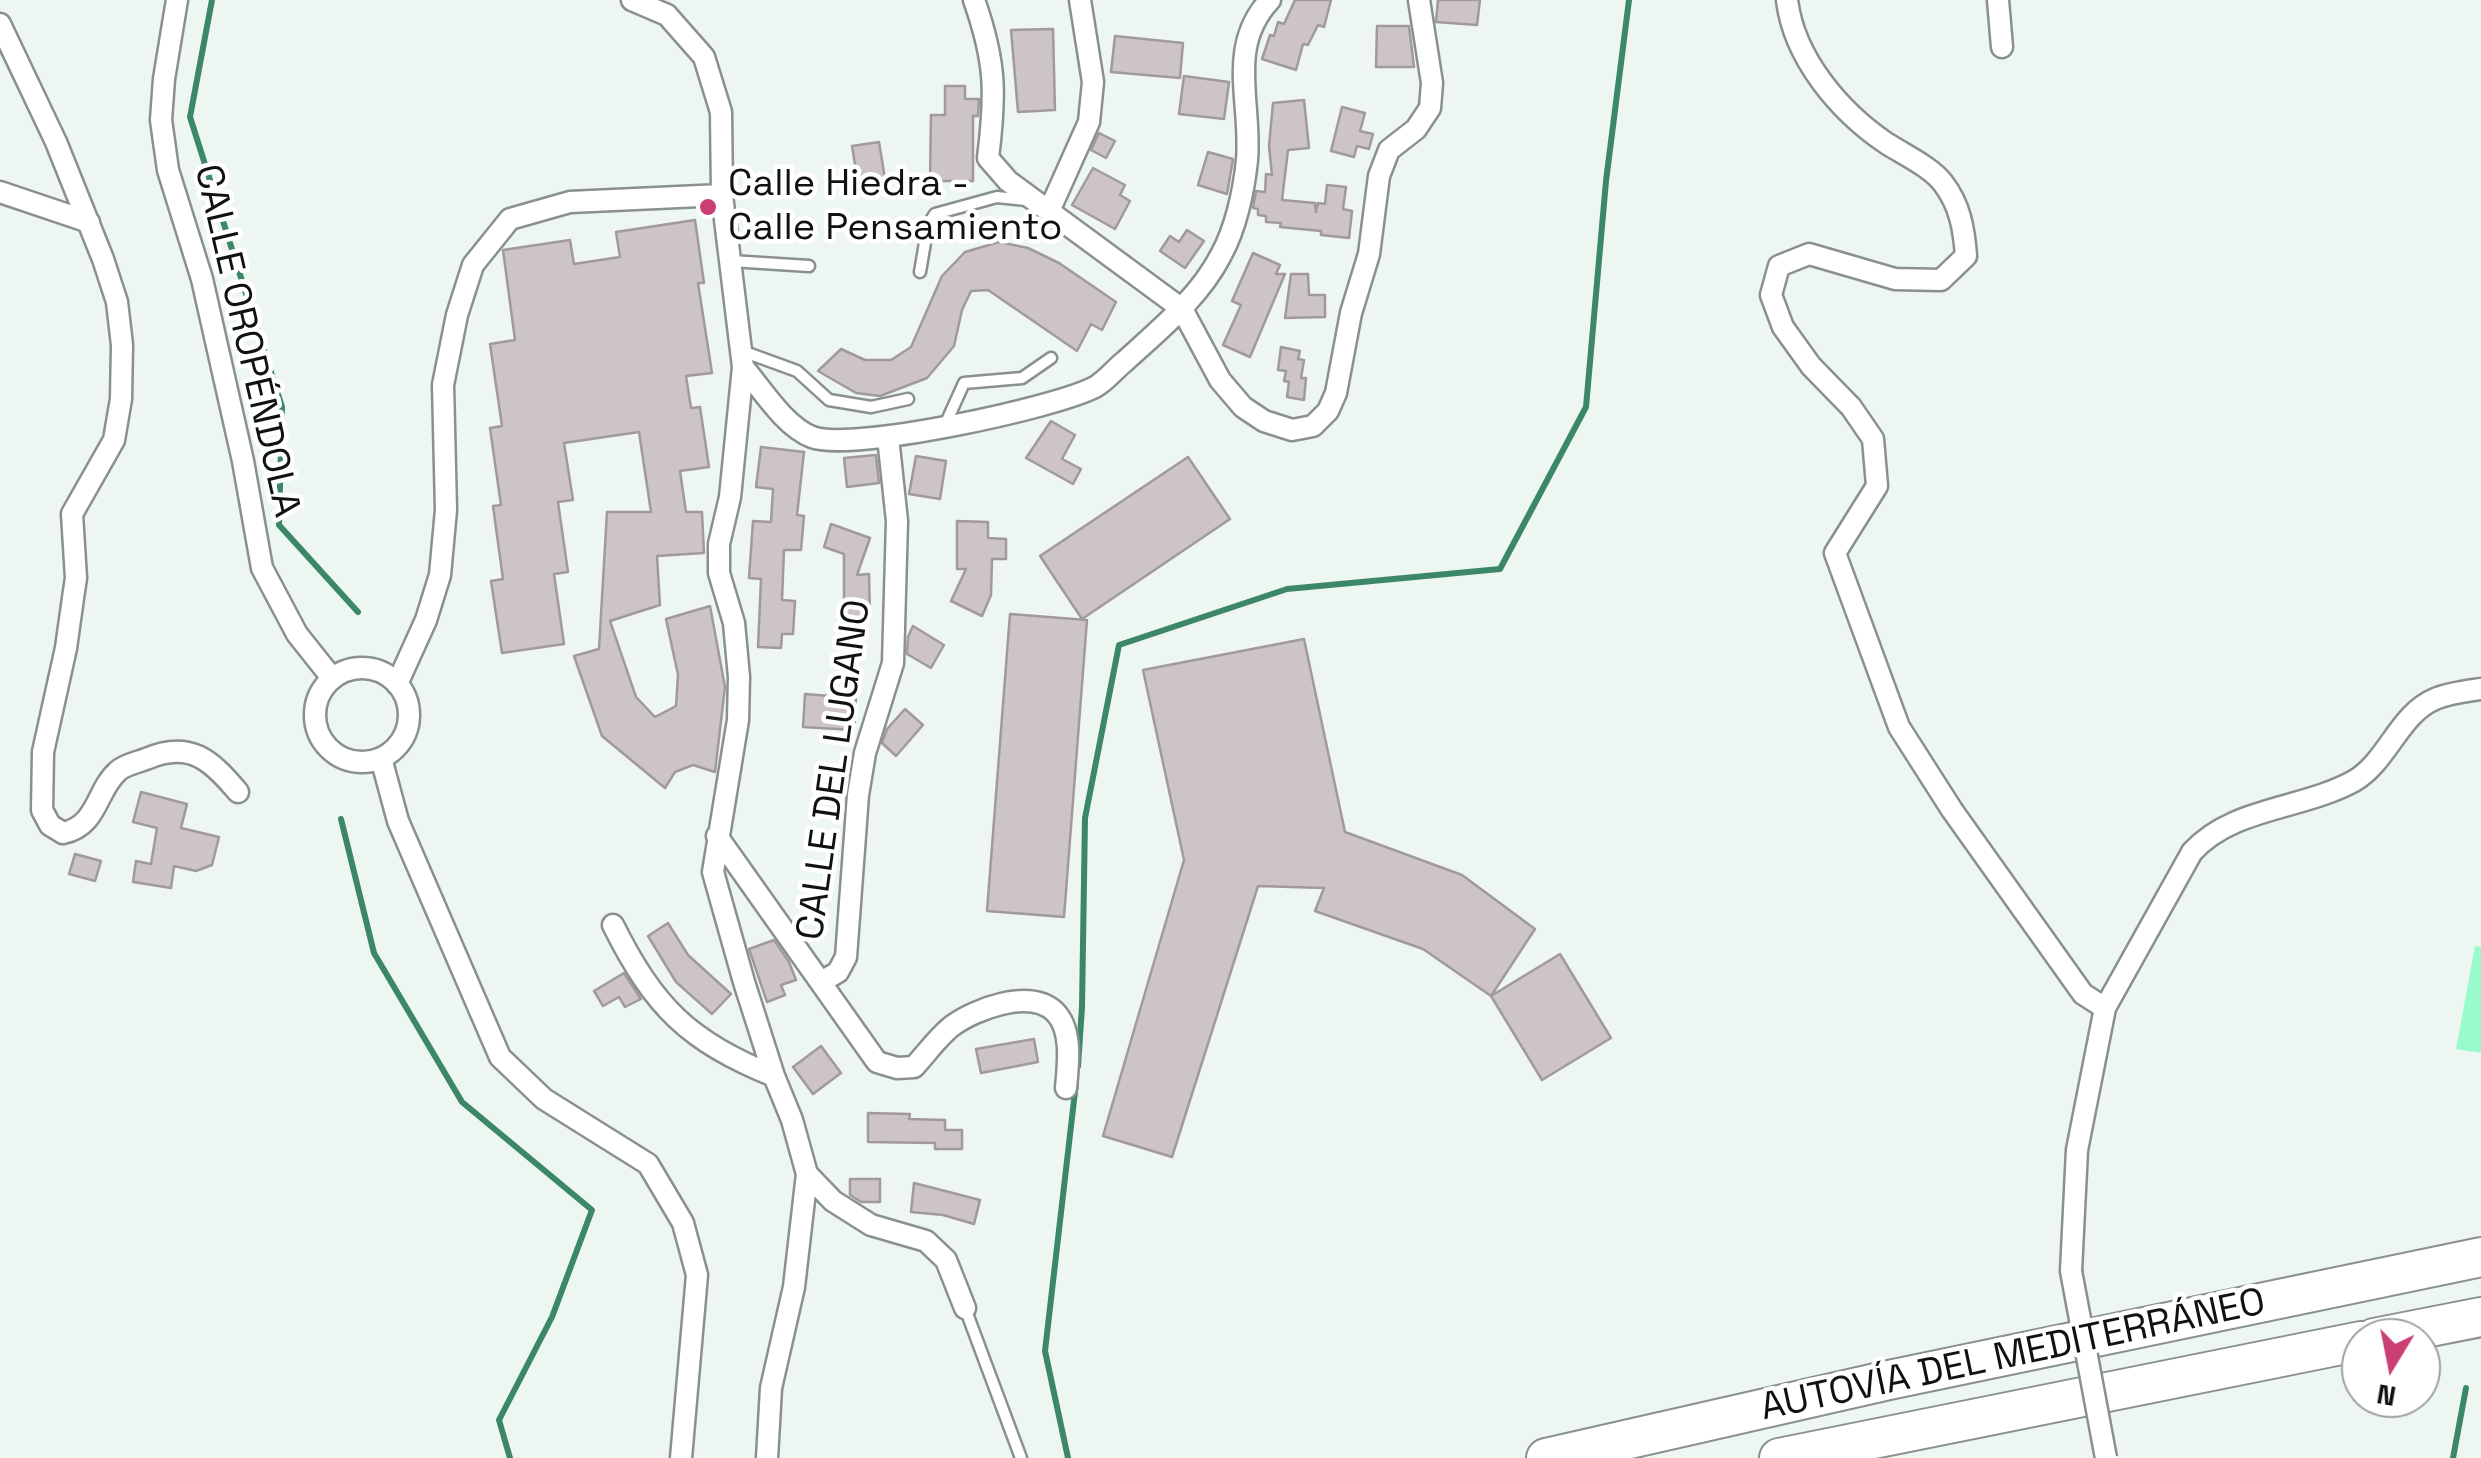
<!DOCTYPE html>
<html>
<head>
<meta charset="utf-8">
<style>
	body { margin:0 }
	#map { position:relative; width:2481px; height:1458px; overflow:hidden; background:#edf6f1; font-family:"Space Grotesk",sans-serif }
	canvas { display:block }
	.north { position:absolute; left:2341px; top:1318px; width:100px; height:100px; box-sizing:border-box; background:#fff; border:2px solid #9fa0a0; border-radius:50%; rotate:190deg; font-size:28px; font-weight:700; line-height:40px; text-align:center; color:#0f1211 }
	.north::after { content:''; display:block; margin:auto; width:35px; height:45px; background:#ca3f74; clip-path:polygon(50% 0,100% 100%,50% 72%,0 100%) }
</style>
</head>
<body>
<div id="map">
<canvas width="2481" height="1458"></canvas>
<div class="north">N</div>
</div>
<script>
const g = document.querySelector('canvas').getContext('2d');
g.lineJoin = 'round';
function paint(path, color) {
  g.fillStyle = color;
  g.fill(path, 'evenodd');
}
function trace(path, color, width, dash) {
  g.strokeStyle = color;
  g.lineWidth = width;
  g.lineCap = dash ? 'butt' : 'round';
  g.setLineDash(dash || []);
  g.stroke(path);
}
function drawText(font, color, halo, rows, align = 'center') {
  g.font = font + ' "Space Grotesk",sans-serif';
  g.lineWidth = 9;
  g.setLineDash([]);
  g.textBaseline = 'middle';
  g.strokeStyle = halo;
  g.fillStyle = color;
  for (const [text, x, y, turn = 0] of rows) {
    g.save();
    g.translate(x, y);
    g.rotate((+turn || 0) * Math.PI / 180);
    g.textAlign = isNaN(turn) ? turn : align;
    if (halo) g.strokeText(text, 0, 0);
    g.fillText(text, 0, 0);
    g.restore();
  }
}
paint(new Path2D(`
	M2475,946L2481,947V1053L2456,1049Z`), '#99facc');
trace(new Path2D(`
	M212,0L190,117L282,407L279,525L358,612
	M341,819L374,953L462,1102L592,1210L552,1317L499,1420L510,1458
	M1078,1066L1082,1007L1085,818L1119,645L1287,589L1500,569L1586,407L1606,181L1629,0
	M1068,1458L1045,1351L1076,1083
	M2453,1458L2466,1388`), '#3c8767', 6);
const building = new Path2D(`
	M1295,0H1331L1324,27L1318,25L1308,45L1303,44L1296,70L1262,59L1270,35L1274,36L1278,22L1284,24Z
	M1438,0H1480L1477,25L1436,22Z
	M1377,26H1409L1414,67H1376Z
	M1053,29L1055,110L1018,112L1011,30Z
	M1115,36L1183,43L1180,78L1111,72Z
	M1184,76L1229,82L1224,119L1179,114Z
	M945,86H965V99H979L978,116H973V181H930L931,115H945Z
	M1304,100L1309,148L1288,150L1282,200L1315,203L1316,212L1318,203L1325,204L1327,185L1346,187L1343,209L1352,211L1349,238L1321,235V231L1280,227L1281,223L1266,222V216L1258,215V209L1253,208L1256,191L1265,192L1266,174L1272,175L1269,146L1273,103Z
	M1342,107L1365,113L1360,131L1373,134L1369,149L1357,146L1354,157L1331,151Z
	M1099,133L1115,141L1106,158L1091,150Z
	M879,142L886,185L859,189L852,146Z
	M1208,152L1233,159L1227,194L1198,185Z
	M1093,168L1125,185L1120,195L1130,201L1115,229L1072,205Z
	M695,220L704,283H698L712,373L686,376L691,408L700,407L709,467L680,471L686,512H702L704,553L657,556L660,605L610,621L636,697L655,717L676,706L678,675L666,619L710,606L725,687L715,772L693,765L675,772L665,788L602,736L574,656L599,649L607,512H651L639,432L564,443L573,500L558,502L568,572L554,574L564,644L502,653L491,581L503,579L493,506L501,505L490,428L502,426L490,344L515,340L503,250L570,240L574,264L620,257L616,232Z
	M1187,230L1204,241L1185,268L1160,251L1170,236L1179,242Z
	M999,242L1028,248L1059,263L1116,302L1102,330L1091,324L1077,351L988,290L971,291L962,310L954,346L927,378L880,396L856,393L818,371L841,349L865,360H891L911,347L942,276L965,252Z
	M1253,253L1280,265L1276,274H1285L1250,357L1223,345L1241,305L1232,301Z
	M1291,274H1308L1309,295H1325V317L1285,318Z
	M1281,347L1300,351L1298,359L1304,360L1301,378H1306L1304,400L1287,397L1289,382L1284,381L1286,371L1278,370Z
	M1051,421L1075,435L1062,459L1081,469L1073,484L1026,458Z
	M761,447L804,452L797,515L804,516L801,550H784L782,600L795,601L793,634H782L781,648L758,647L761,579L749,578L753,521L771,522L773,489L756,487Z
	M876,455L879,483L847,487L844,458Z
	M916,456L946,461L940,499L909,494Z
	M1188,457L1230,519L1082,619L1040,556Z
	M957,521L988,522V538L1006,539V559H992L991,595L982,616L951,601L966,569H957Z
	M831,524L870,538L857,575L869,574L870,617H844V554L824,547Z
	M1010,614L1087,620L1064,917L987,911Z
	M913,626L944,645L931,668L907,654L908,637Z
	M1304,639L1345,832L1462,875L1535,929L1491,996L1423,949L1315,911L1324,888L1258,886L1172,1157L1103,1136L1184,860L1143,670Z
	M805,694L856,698L854,730L803,727Z
	M905,709L923,725L896,756L882,743L887,729Z
	M141,792L187,804L181,828L219,837L212,865L196,871L174,866L171,888L133,882L136,861L151,864L157,828L133,822Z
	M75,854L101,861L95,881L69,874Z
	M668,923L688,955L731,994L712,1014L676,982L648,936Z
	M774,940L789,962L796,980L781,985L785,995L767,1002L749,949Z
	M1560,954L1611,1038L1542,1080L1491,996Z
	M624,973L641,999L625,1007L619,997L603,1006L594,991Z
	M1034,1039L1038,1062L981,1073L976,1049Z
	M821,1046L841,1073L813,1094L793,1067Z
	M868,1113L910,1114L909,1119L945,1120V1130H962V1149H935V1143L868,1142Z
	M850,1179H880V1202H861L850,1195Z
	M914,1183L980,1200L974,1224L943,1215L911,1212Z`);
paint(building, '#cdc4c6');
trace(building, '#a2999b', 2.5);
const lane = new Path2D(`
	M731,261L809,266
	M920,272L928,225L935,214L997,197L1026,200
	M742,351L797,371L829,400L871,407L908,399
	M945,425L964,383L1022,378L1051,358
	M965,1308L1021,1458`);
const street = new Path2D(`
	M177,0L164,79L161,120L168,170L202,279L243,461L262,568L297,634L332,678
	M632,0L667,15L704,57L721,112L722,195L743,367L730,497L719,544V573L734,623L739,677L738,720L713,872L744,982L774,1076L792,1120L807,1174L794,1287L771,1388L767,1458
	M974,0C996,62 996,94 988,158L1008,181L1182,309L1220,380L1243,407L1264,421L1292,430L1313,426L1328,411L1336,393L1351,313L1369,254L1379,176L1389,150L1416,129L1430,108L1432,83L1419,0
	M1787,0C1794,58 1839,111 1886,143C1903,154 1931,167 1943,183C1960,205 1964,229 1966,256L1941,280L1895,279L1809,254L1779,266L1771,295L1783,327L1811,366L1851,407L1873,439L1877,486L1835,553L1899,727L1952,810L2083,994L2105,1008
	M1998,0L2002,47
	M0,24L56,142L103,259L117,302L122,345L121,399L114,440L72,514L76,578L73,598L66,648L43,752L42,810L50,825L63,833C98,826 96,790 118,771C124,765 138,762 146,759C190,740 211,760 238,792
	M0,192L89,222
	M1050,209L1089,122L1093,82L1080,0
	M743,367C762,389 784,426 812,437C851,452 1055,408 1095,387C1106,381 1115,369 1124,362C1159,330 1199,298 1221,255C1236,228 1244,190 1247,160C1252,102 1226,47 1270,0
	M315 715a47 47 0 1 1 94 0a47 47 0 1 1-94 0Z
	M397,684L426,620L440,575L446,510L443,385L457,315L473,265L510,219L570,202L722,195
	M381,758L398,821L500,1057L544,1099L648,1164L683,1223L697,1275L681,1458
	M717,836L877,1062L897,1068L914,1067C926,1054 938,1037 952,1026C975,1009 1030,988 1055,1012C1073,1030 1068,1065 1066,1088
	M613,925C654,1007 689,1042 774,1076
	M821,982L838,972L846,957L858,795L865,753L893,663L897,521L888,437
	M807,1174L833,1201L871,1225L926,1241L946,1260L965,1308
	M2071,1271L2077,1150L2105,1008L2192,852C2233,807 2301,810 2354,781C2388,761 2399,714 2435,699C2449,693 2467,691 2481,689`);
const highway = new Path2D(`
	M2374,1338L2481,1317
	M1546,1458L1889,1380L2481,1257
	M1779,1458L2361,1341`);
trace(lane, '#8a918d', 15);
trace(street, '#8a918d', 25);
trace(highway, '#8a918d', 42);
trace(lane, '#fff', 10);
trace(street, '#fff', 20);
trace(highway, '#fff', 38);
const streetBridge = new Path2D(`
	M2071,1271L2106,1458`);
trace(streetBridge, '#8a918d', 25, []);
trace(streetBridge, '#fff', 20);
for (const [x, y, r, color] of [
	[708,207,10,"#ca3f74"]
]) {
  const dot = new Path2D();
  dot.arc(x, y, r, 0, 2 * Math.PI);
  g.fillStyle = color;
  g.fill(dot);
  trace(dot, '#fff', 4);
}
drawText('38px', '#0f1211', '#fff', [
	["Calle Hiedra -",728,185],
	["Calle Pensamiento",728,229]
], 'left');
drawText('38px', '#0f1211', '#fff', [
	["CALLE OROPÉNDOLA",246,341,77],
	["CALLE DEL LUGANO",835,770,-82],
	["AUTOVÍA DEL MEDITERRÁNEO",2013,1356,-12]
]);
</script>
</body>
</html>
